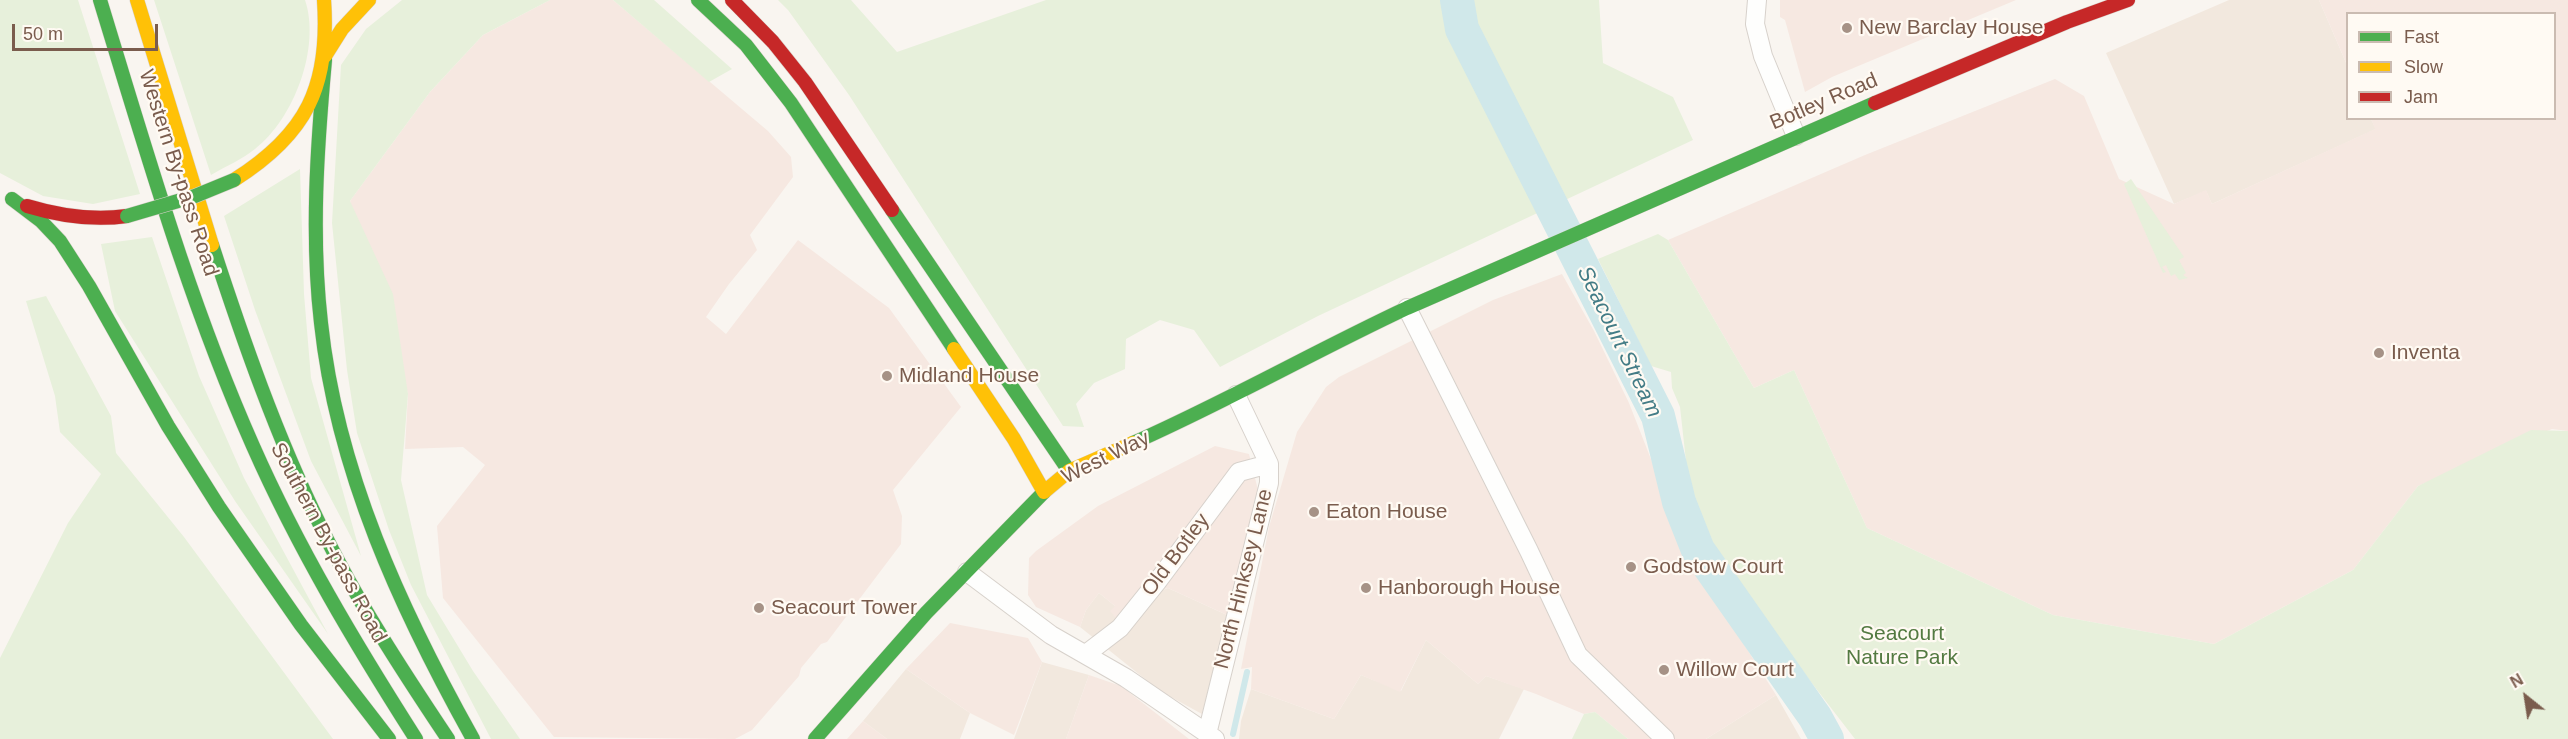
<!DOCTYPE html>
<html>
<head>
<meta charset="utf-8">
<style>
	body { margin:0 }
	#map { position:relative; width:2568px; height:739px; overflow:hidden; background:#f9f5f0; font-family:Arial,sans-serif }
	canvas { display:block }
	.legend { position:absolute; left:2346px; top:12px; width:210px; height:108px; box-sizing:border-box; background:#fffaf3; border:2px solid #cabbb1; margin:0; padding:8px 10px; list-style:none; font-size:18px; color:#7a5c4d }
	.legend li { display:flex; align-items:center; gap:12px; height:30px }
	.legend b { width:30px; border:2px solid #cabbb1 }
	.north { position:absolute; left:2496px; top:667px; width:60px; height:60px; -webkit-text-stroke:4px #fffaf3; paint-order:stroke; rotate:330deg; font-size:16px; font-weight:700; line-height:24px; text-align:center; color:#7a5c4d }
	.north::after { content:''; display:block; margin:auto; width:21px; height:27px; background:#7a5c4d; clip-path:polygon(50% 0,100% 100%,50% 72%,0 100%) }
	.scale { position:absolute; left:12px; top:24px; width:146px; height:27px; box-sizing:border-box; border:3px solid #7a5c4d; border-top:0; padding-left:8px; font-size:18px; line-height:21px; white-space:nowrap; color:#7a5c4d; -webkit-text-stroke:4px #fffaf3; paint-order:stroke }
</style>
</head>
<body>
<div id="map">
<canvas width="2568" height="739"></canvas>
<ul class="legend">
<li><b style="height:8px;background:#4caf50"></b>Fast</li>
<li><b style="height:8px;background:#ffc107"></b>Slow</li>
<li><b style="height:8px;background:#c62828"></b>Jam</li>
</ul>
<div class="north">N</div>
<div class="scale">50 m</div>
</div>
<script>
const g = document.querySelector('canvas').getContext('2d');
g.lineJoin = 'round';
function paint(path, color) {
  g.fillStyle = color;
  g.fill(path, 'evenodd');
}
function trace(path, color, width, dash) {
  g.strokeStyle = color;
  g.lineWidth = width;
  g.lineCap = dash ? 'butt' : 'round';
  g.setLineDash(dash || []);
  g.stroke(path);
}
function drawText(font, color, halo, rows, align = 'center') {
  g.font = font + ' Arial,sans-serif';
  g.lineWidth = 4.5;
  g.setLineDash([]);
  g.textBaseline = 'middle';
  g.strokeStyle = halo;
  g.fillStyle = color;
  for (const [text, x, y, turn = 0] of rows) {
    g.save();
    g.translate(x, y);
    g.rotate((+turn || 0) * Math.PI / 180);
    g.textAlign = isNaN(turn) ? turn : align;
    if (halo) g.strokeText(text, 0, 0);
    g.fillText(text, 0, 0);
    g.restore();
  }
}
paint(new Path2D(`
	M2229,0H2319L2347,65L2348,118L2371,119L2376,129L2212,204L2206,191L2174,204L2106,53Z
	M1168,588L1227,615L1202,714L1160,691L1080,627L1086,610L1099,593L1115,606Z
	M1426,640L1478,684L1486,676L1524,689L1499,739H1239L1241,721L1251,689L1334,719L1361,675L1401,691Z
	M1042,662L1089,675L1066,739H1014Z
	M906,669L970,713L960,739H887L863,721Z
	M1776,695L1801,739H1706Z`), '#f2e8de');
paint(new Path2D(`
	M550,0H613L768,131L791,157L793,177L750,235L757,250L729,284L706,317L726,334L798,240L889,308L961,407L893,490L902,516L901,544L827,642L821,644L801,668L799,676L752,730L735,739L554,737L443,598L437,526L485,465L463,447L405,449L408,394L350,201L430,92L483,35Z
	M1780,0H2016L1832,77L1805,92L1785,20L1780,17Z
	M2319,0H2568V431L2552,429L2418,486L2353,570L2214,644L2053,615L1867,528L1794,370L1754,388L1668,240L1865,155L2055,79L2084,96L2119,179L2174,204L2206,190L2212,204L2375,129L2371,119L2554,118V14H2348L2347,65Z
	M1562,274L1594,331L1629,403L1690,559L1776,695L1706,739H1628L1595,712L1584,714L1536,694L1486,676L1478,684L1426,640L1400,692L1361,675L1334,719L1251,689L1252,667L1241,669L1269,527L1297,432L1326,387L1339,377L1493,300Z
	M1215,446L1249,454L1258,490L1227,615L1168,588L1143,595L1121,625L1110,611L1115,606L1099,593L1086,610L1080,627L1036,607L1028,595L1029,558L1036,551L1098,506Z
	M950,623L1028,638L1042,662L1014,735L970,713L906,669Z
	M1089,675L1121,686L1189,739H1066Z
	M863,721L887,739H847Z`), '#f6e8e1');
paint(new Path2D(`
	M0,0H78L140,194L93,204L43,196L0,173Z
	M154,0H305C321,47 294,119 255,149C243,159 226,166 211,175Z
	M402,0H550L483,35L430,92L350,201L393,294L408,394L401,480L427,595L473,671L520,739H491L411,585L389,530L357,433L347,370L332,223L341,65L366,29Z
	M613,0H654L732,69L709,82Z
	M778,0H851L897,52L1046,0H1599L1603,63L1673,97L1693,140L1318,316L1220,367L1194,330L1160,320L1126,339L1125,369L1094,383L1076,404L1084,427L1063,426L849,95L788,10Z
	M300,169L304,294L311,378L361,556L311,461L255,310L224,216Z
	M2131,179L2184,257L2179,260L2186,273L2183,275L2188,278L2179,280L2175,274L2171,276L2166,265L2162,267L2166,272L2163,273L2124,184Z
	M1658,234L1668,240L1754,388L1794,370L1867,528L2053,615L2214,644L2353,570L2418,486L2531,430L2568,431V739H1855L1726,572L1692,515L1680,407L1672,388L1671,372L1651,366L1598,259Z
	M152,237L199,376L244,478L328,634L235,501L115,311L101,244Z
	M46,296L111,416L116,453L184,537L333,739H0V658L68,523L101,474L60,432L55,396L26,301Z
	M1595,712L1628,739H1572L1584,714Z`), '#e7f0db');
trace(new Path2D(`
	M1233,734L1247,672`), '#d0e8ea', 6);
trace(new Path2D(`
	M1457,0L1462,29L1658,416L1679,502L1698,550L1815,717L1827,739`), '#d0e8ea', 34);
const street = new Path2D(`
	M1757,0L1755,24L1763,56L1796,136
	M1407,308L1529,551L1578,655L1665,739
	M967,572L1051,635L1126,678L1215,739
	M1086,654L1120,628L1157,582L1239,472L1269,464
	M1207,734L1269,483V464L1236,395`);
const fast = new Path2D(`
	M100,0C146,150 189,302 253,446C298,548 356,645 416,739
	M698,0L746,45L791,103L954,349
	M325,60C317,148 311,236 321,323C337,472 401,610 473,739
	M12,199L41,221L60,241L89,286L168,426L219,507L301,625L389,739
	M892,210L1069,471
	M212,245C243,340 276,435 320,525C356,600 402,670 448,739
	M1133,443C1226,402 1315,351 1407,308L1875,103
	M815,739L926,613L1044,492`);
const slow = new Path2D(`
	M137,0L212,245
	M325,56L342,29L369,0
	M234,180C307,134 330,86 324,0
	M954,349L1014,439L1044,492L1069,471L1133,443`);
const jam = new Path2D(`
	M732,0L773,42L805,82L892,210
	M1875,103L2067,22L2128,0
	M27,206C60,216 92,221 127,216`);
trace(street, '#d7d1cb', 20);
trace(fast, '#d9d2cb', 15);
trace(slow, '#d9d2cb', 15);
trace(jam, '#d9d2cb', 15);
trace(street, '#fefefd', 18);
trace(fast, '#4caf50', 14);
trace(slow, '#ffc107', 14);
trace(jam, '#c62828', 14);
const fastBridge = new Path2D(`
	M127,216L195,196L234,180`);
trace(fastBridge, '#dad1cc', 15, []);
trace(fastBridge, '#4caf50', 14);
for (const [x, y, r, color] of [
	[1847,28,6,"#a69286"],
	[2379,353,6,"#a69286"],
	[887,376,6,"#a69286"],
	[1314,512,6,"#a69286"],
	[1631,567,6,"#a69286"],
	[1366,588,6,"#a69286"],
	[759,608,6,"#a69286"],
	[1664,670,6,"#a69286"]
]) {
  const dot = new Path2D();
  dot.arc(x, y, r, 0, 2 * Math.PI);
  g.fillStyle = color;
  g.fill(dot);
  trace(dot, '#fffaf3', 2);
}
drawText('21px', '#7a5c4d', '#fffaf3', [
	["New Barclay House",1859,28],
	["Inventa",2391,353],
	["Midland House",899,376],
	["Eaton House",1326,512],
	["Godstow Court",1643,567],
	["Hanborough House",1378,588],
	["Seacourt Tower",771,608],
	["Willow Court",1676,670]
], 'left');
drawText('21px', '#7a5c4d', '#fffaf3', [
	["Botley Road",1824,102,-23],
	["Western By-pass Road",178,173,72],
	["West Way",1106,458,-26],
	["Southern By-pass Road",328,543,62],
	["Old Botley",1176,555,-53],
	["North Hinksey Lane",1244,579,-76]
]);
drawText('21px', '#537a41', '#fffaf3', [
	["Seacourt",1902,634],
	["Nature Park",1902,658]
]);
drawText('italic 22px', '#437c86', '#fffaf3', [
	["Seacourt Stream",1619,342,64]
]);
</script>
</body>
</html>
